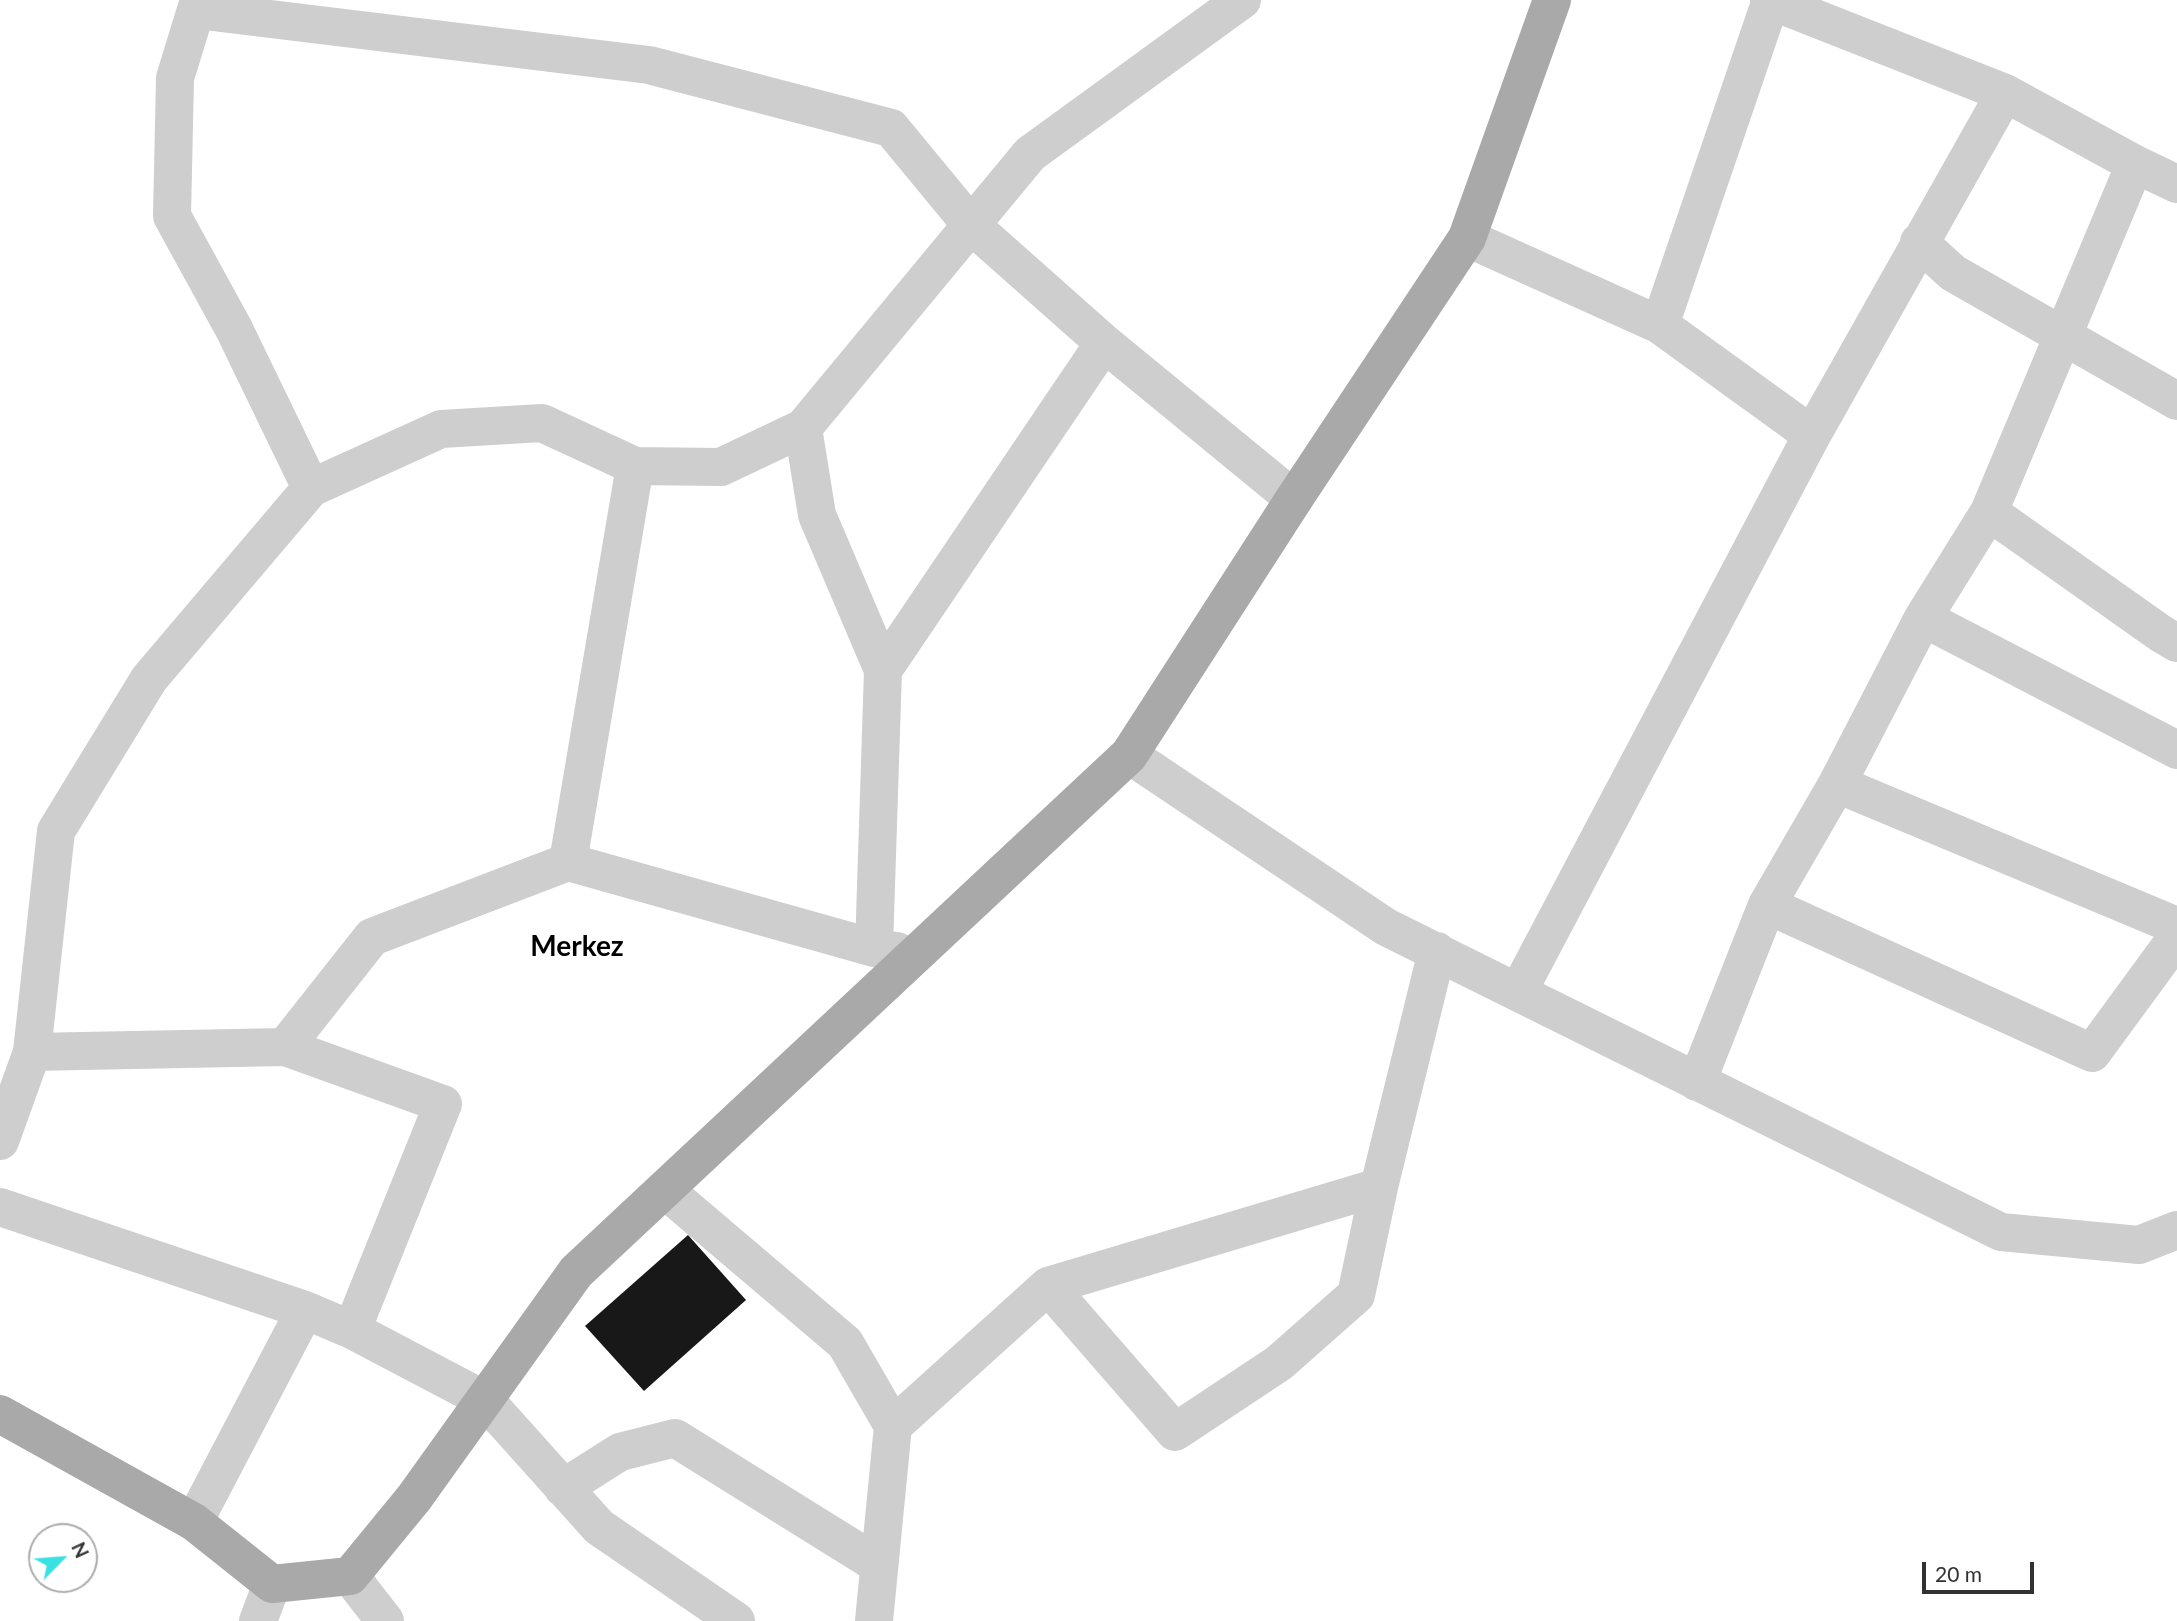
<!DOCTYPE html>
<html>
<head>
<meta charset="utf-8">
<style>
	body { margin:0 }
	#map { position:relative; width:2177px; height:1621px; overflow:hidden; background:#fff; font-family:Lato,sans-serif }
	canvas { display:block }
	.north { position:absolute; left:28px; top:1523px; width:70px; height:70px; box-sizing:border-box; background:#fff; border:2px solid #adadad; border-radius:50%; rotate:65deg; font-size:19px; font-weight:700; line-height:28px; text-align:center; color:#313131 }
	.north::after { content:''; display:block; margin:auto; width:24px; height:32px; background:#38e2e3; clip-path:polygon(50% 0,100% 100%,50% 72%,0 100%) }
	.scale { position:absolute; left:1922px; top:1562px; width:112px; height:32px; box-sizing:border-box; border:4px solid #313131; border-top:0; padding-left:9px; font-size:21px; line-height:24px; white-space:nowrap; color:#313131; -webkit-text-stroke:5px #fff; paint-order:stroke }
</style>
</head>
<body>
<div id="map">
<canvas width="2177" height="1621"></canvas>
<div class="north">N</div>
<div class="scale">20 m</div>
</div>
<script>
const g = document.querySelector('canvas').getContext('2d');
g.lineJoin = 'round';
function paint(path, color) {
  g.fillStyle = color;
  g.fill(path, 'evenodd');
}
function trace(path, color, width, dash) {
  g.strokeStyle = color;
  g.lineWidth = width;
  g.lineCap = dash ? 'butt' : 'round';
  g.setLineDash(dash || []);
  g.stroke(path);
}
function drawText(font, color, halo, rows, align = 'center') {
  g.font = font + ' Lato,sans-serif';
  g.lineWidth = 7;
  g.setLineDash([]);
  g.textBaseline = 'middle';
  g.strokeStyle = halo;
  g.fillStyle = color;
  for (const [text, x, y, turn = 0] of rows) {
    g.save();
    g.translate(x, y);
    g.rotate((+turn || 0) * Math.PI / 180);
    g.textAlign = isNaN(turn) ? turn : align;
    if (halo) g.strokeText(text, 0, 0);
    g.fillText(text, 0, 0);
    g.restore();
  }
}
paint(new Path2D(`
	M688,1235L746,1300L644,1391L585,1326Z`), '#181818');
trace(new Path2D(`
	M199,0L175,78L172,216L234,329L311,488
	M1769,0L2005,93L2135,164L2177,184
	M196,10L649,65L891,128L971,225L1104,343
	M1467,238L1660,325L1812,435
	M1919,242L1953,273L2177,401
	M1660,325L1771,0
	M803,428L817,515L883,670L874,948
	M1989,512L2160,633L2177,643
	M1923,618L2177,750
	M883,670L1104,343L1294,499
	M1129,755L1386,927L2001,1232L2139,1245L2177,1230
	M1837,784L2177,926
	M568,862L874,948L897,951
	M1767,905L2092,1053L2177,937
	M1518,992L1812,435L2005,93
	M285,1047L443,1104L352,1330L485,1400L599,1527L736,1621
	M32,1052L285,1047L372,937L568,862L635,466
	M1697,1082L1767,905L1837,784L1923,618L1989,512L2135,164
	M0,1141L32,1052L56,831L149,679L311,488L441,429L542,423L635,466L721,467L803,428L1030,154L1242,0
	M665,1190L845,1343L893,1426L874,1621
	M0,1207L305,1310L352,1330
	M1048,1286L1175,1432L1279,1363L1356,1295L1379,1187
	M893,1426L1048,1286L1379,1187L1437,951
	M563,1488L620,1452L675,1438L879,1565
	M194,1522L305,1310
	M350,1576L385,1621
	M258,1621L272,1584`), '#cecece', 38);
trace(new Path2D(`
	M0,1414L194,1522L272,1584L350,1576L414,1498L576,1272L1129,755L1294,499L1467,238L1552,0`), '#a9a9a9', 38);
drawText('bold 28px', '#000', '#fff', [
	["Merkez",577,947]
]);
</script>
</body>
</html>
